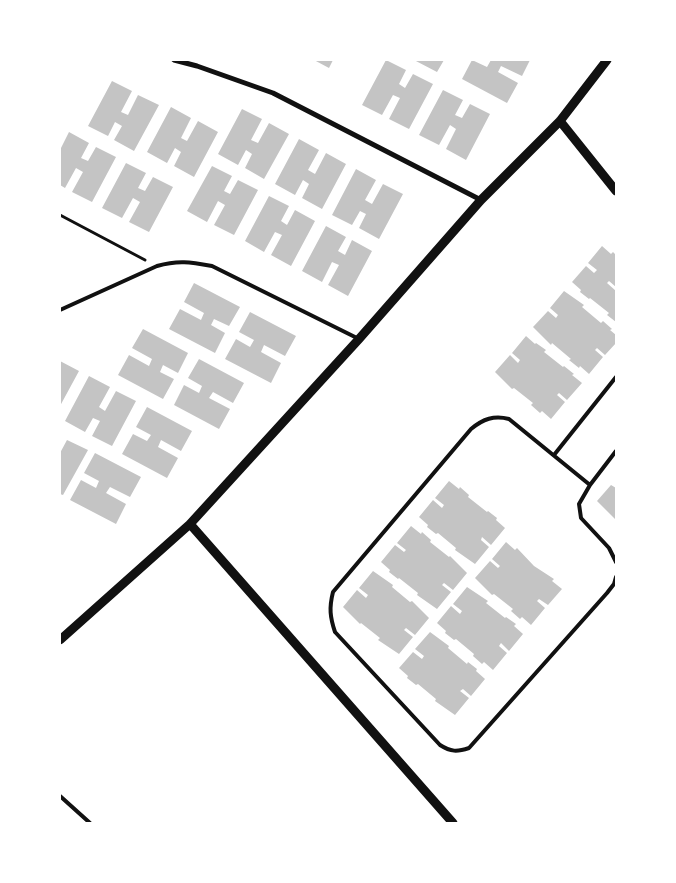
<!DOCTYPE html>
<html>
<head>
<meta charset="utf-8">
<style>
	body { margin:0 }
	#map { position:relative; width:676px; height:883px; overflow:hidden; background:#fff; font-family:"Noto Sans",sans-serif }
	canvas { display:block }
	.frame { position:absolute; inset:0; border:61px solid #fff; pointer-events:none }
</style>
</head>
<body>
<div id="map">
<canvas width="676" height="883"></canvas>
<div class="frame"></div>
</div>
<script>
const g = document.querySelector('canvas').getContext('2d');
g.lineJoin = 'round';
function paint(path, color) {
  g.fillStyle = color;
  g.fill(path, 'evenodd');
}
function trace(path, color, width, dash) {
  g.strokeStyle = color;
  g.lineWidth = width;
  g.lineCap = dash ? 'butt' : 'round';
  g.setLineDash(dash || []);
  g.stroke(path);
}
paint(new Path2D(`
	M314,60H333L329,68Z
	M386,60L406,70L399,84L405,88L413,74L433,84L409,129L389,119L400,98L393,95L382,115L362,105Z
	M414,60H444L437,72Z
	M472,60L487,67L491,60H530L522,76L501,66L498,72L518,83L507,103L462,79Z
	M112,81L132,91L121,112L128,115L138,95L159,105L134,151L114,140L122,126L115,122L108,136L88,126Z
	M443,90L463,100L455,115L462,118L470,104L490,114L466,160L446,149L456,129L450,125L439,145L419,135Z
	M171,107L191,118L181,138L187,141L198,121L218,132L194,177L174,166L181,152L175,148L167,163L147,152Z
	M242,109L262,119L251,140L258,143L269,123L289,134L264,179L245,168L252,154L246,150L238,165L218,154Z
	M69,132L89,143L81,158L88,161L96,147L116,157L92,202L72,192L83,172L76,168L65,188L60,185V150Z
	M299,139L319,150L308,170L315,174L326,153L346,164L322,209L302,198L309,184L303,180L295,195L275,184Z
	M126,163L146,173L138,188L145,191L153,177L173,187L149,232L129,222L140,202L133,198L122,218L102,208Z
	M212,166L232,176L224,191L230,194L238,180L258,190L234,235L214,225L225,205L218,201L207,222L187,211Z
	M356,169L376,180L365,200L372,204L383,184L403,194L379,239L359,228L366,214L360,211L352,225L332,215Z
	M269,196L289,206L281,221L287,225L295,210L315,221L291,266L271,255L282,235L275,232L264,252L245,241Z
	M326,226L346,237L338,251L345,255L352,240L372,251L348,296L328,285L339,265L332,262L322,282L302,271Z
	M602,246L611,254L613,252L616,255V287L609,281L607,283L616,291V322L607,315L609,313L590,298L589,299L580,292L581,290L572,282L586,266L594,273L597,270L588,263Z
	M194,283L240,307L229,326L214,319L211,325L225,333L215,353L169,329L180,309L201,320L204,313L184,302Z
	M564,291L584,305L582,307L601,323L603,321L612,329L610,330L616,335V343L605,355L597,348L595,350L603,357L589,374L580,366L579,368L569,360L571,359L552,343L551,345L533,327L548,311L556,318L558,315L550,308Z
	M250,312L296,336L285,356L264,345L261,352L281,363L271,383L225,359L236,339L250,347L254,340L239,332Z
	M143,329L188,353L178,373L163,365L160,372L174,379L163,399L118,375L129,355L149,366L152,359L132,348Z
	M526,336L535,344L536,343L546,350L544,352L563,367L564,366L574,374L572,375L582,383L567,400L559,393L557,395L565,402L551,419L542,411L540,413L531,405L533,403L514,388L512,389L495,372L510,355L518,363L520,360L512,353Z
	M199,359L244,383L233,403L213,392L209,398L230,409L219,429L174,405L184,385L199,393L202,386L188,378Z
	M60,361L79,371L60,406Z
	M89,376L110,387L99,407L105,411L116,391L136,401L112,446L92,436L100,421L93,418L85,432L65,421Z
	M147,407L192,431L181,451L161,440L158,447L178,458L167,478L122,454L133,434L147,441L151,435L136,427Z
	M67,440L88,450L63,495L60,494V453Z
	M95,453L141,477L130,497L110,487L106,493L126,504L116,524L70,500L81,480L96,488L99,481L84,473Z
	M449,481L459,489L460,487L469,495L468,497L487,512L488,511L497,518L496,520L505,528L491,545L482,537L481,540L489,547L475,564L455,550L456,548L438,533L436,534L427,527L428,525L419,517L433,500L442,508L444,505L435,498Z
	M611,485L616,488V517L615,519L597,501Z
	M411,526L421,534L422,532L431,540L430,542L449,557L450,556L467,573L453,590L444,583L442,585L451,592L437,609L417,595L418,593L399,578L398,579L389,572L390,570L381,562L395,545L404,552L406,550L397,543Z
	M506,542L515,550L517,548L534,566L554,579L552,581L562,589L548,605L539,599L537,601L545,608L531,625L522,617L520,619L511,611L513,609L494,594L492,595L475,578L490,561L498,568L500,566L492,559Z
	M373,571L393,585L392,587L410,602L412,601L429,618L415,635L406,628L404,630L413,637L399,654L378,640L380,638L361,623L360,624L343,607L357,590L366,598L368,595L359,588Z
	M467,587L488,601L486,603L505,618L506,617L516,624L514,626L523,634L509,651L501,643L499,646L507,653L493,670L484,662L482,664L473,656L474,654L456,639L454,640L445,633L446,631L437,623L451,606L460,614L462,611L453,604Z
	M430,632L449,646L448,648L467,664L468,662L477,669L476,671L485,679L471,696L463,689L460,691L469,698L455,715L435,701L436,699L418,684L416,685L407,678L408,676L399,668L413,652L422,659L424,656L415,649Z`), '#c4c4c4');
trace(new Path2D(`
	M60,215L145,260`), '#111', 3);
trace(new Path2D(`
	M60,310L157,266C178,260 190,262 212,266L359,339
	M616,451L590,485L579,504L581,518L609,548L616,562
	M554,455L616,377
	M590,485L509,419C494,415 483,419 471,429L333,592C329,608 330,617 335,632L440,745C451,752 457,752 469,748L607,593L614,584L616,577
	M60,796L90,823`), '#111', 4);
trace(new Path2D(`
	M174,60L197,66L273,93L481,200`), '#111', 5);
trace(new Path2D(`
	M560,121L616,191
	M190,524L453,823
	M60,640L190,524L359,339L481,200L560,121L607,60`), '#111', 9);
</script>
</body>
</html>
